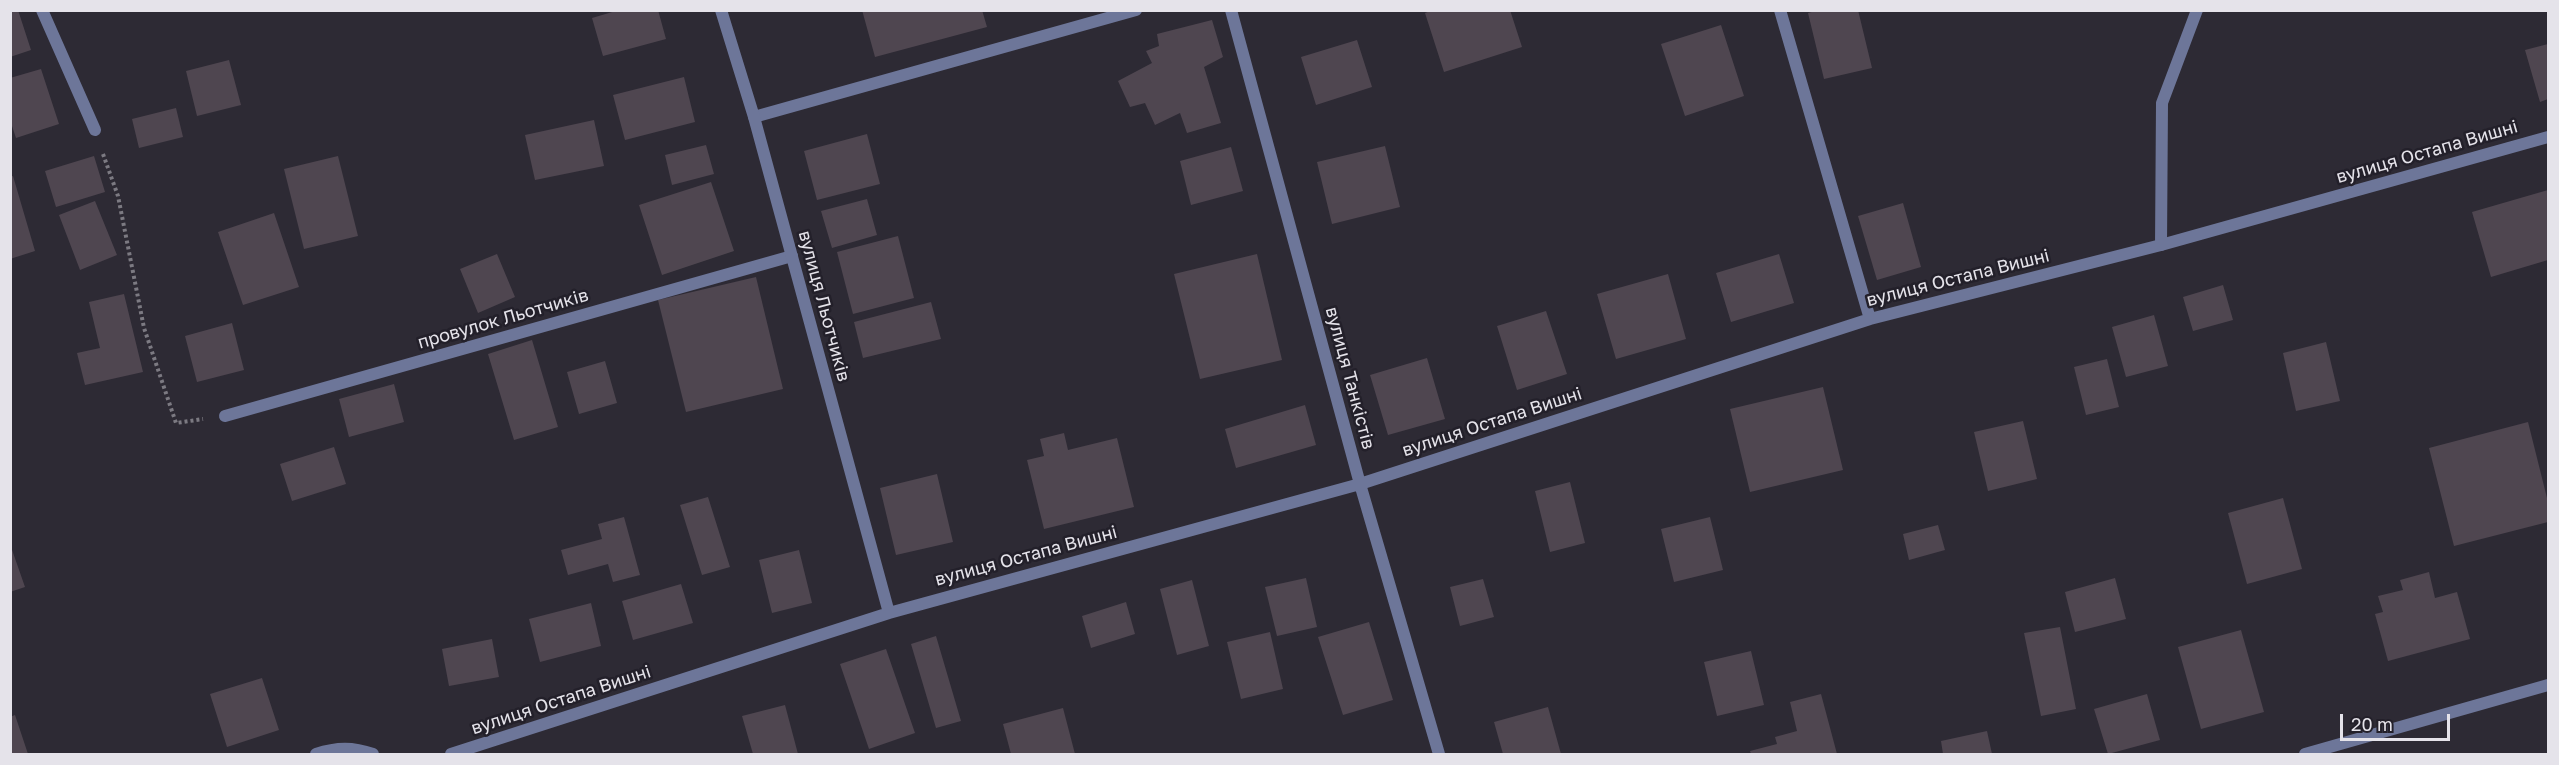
<!DOCTYPE html>
<html>
<head>
<meta charset="utf-8">
<style>
	body { margin:0 }
	#map { position:relative; width:2559px; height:765px; overflow:hidden; background:#2d2a34; font-family:"Golos Text",sans-serif }
	canvas { display:block }
	.frame { position:absolute; inset:0; border:12px solid #e5e3ea; pointer-events:none }
	.scale { position:absolute; left:2340px; top:714px; width:110px; height:27px; box-sizing:border-box; border:3px solid #e5e3ea; border-top:0; padding-left:8px; font-size:18px; line-height:21px; white-space:nowrap; color:#e5e3ea; -webkit-text-stroke:4px #23202a; paint-order:stroke }
</style>
</head>
<body>
<div id="map">
<canvas width="2559" height="765"></canvas>
<div class="frame"></div>
<div class="scale">20 m</div>
</div>
<script>
const g = document.querySelector('canvas').getContext('2d');
g.lineJoin = 'round';
function paint(path, color) {
  g.fillStyle = color;
  g.fill(path, 'evenodd');
}
function trace(path, color, width, dash) {
  g.strokeStyle = color;
  g.lineWidth = width;
  g.lineCap = dash ? 'butt' : 'round';
  g.setLineDash(dash || []);
  g.stroke(path);
}
function drawText(font, color, halo, rows, align = 'center') {
  g.font = font + ' "Golos Text",sans-serif';
  g.lineWidth = 5;
  g.setLineDash([]);
  g.textBaseline = 'middle';
  g.strokeStyle = halo;
  g.fillStyle = color;
  for (const [text, x, y, turn = 0] of rows) {
    g.save();
    g.translate(x, y);
    g.rotate((+turn || 0) * Math.PI / 180);
    g.textAlign = isNaN(turn) ? turn : align;
    if (halo) g.strokeText(text, 0, 0);
    g.fillText(text, 0, 0);
    g.restore();
  }
}
paint(new Path2D(`
	M10,10H18L31,50L10,57Z
	M619,10H658L666,39L603,56L592,18Z
	M862,10H982L987,27L875,57Z
	M1433,10H1510L1522,47L1444,72L1425,13Z
	M1819,10H1858L1872,68L1824,79L1808,13Z
	M1212,20L1223,57L1204,67L1221,123L1187,133L1180,113L1155,125L1145,103L1130,107L1118,81L1152,63L1146,51L1159,46L1157,34Z
	M1721,25L1744,96L1685,116L1661,44Z
	M1357,40L1372,87L1316,105L1301,57Z
	M2548,44V99L2540,102L2525,50Z
	M229,60L241,105L197,116L186,71Z
	M41,69L59,124L16,138L10,120V78Z
	M684,77L695,122L625,140L613,95Z
	M176,108L183,137L139,148L132,119Z
	M594,120L604,166L535,180L525,135Z
	M867,134L880,184L817,200L804,151Z
	M706,145L714,174L672,185L665,155Z
	M1385,146L1400,207L1332,224L1317,162Z
	M1231,147L1243,191L1191,205L1180,161Z
	M94,156L105,192L56,207L45,171Z
	M338,156L358,236L304,249L284,169Z
	M13,176L35,251L10,259V177Z
	M711,182L734,251L662,275L639,205Z
	M2548,190V260L2491,277L2472,212Z
	M867,199L877,235L832,248L821,211Z
	M95,201L117,255L80,270L59,215Z
	M1903,203L1921,267L1877,280L1858,216Z
	M274,213L299,287L243,305L218,232Z
	M898,236L914,298L853,314L837,252Z
	M497,254L515,297L478,313L460,269Z
	M1257,254L1282,360L1200,379L1174,274Z
	M1779,254L1794,303L1731,322L1716,273Z
	M1668,274L1686,339L1616,359L1597,294Z
	M756,277L783,389L686,412L658,300Z
	M2223,285L2233,320L2193,331L2183,297Z
	M124,294L143,372L85,385L77,353L100,348L89,302Z
	M931,302L941,339L863,358L854,322Z
	M1546,311L1567,374L1517,390L1497,326Z
	M2154,315L2168,366L2126,377L2112,327Z
	M232,323L244,370L197,382L185,336Z
	M532,340L558,427L514,440L488,354Z
	M2326,342L2340,401L2296,411L2283,353Z
	M1427,358L1445,419L1388,435L1370,375Z
	M2107,359L2119,407L2086,415L2074,367Z
	M605,361L617,403L579,414L567,372Z
	M394,384L404,422L349,437L339,399Z
	M1823,387L1843,470L1750,492L1730,409Z
	M1305,405L1316,445L1236,468L1225,429Z
	M2023,421L2037,479L1988,491L1974,432Z
	M2528,422L2548,502V522L2454,546L2429,448Z
	M1064,433L1068,450L1117,438L1134,507L1044,529L1027,460L1044,456L1040,439Z
	M334,447L346,484L292,501L280,464Z
	M937,474L953,542L896,555L880,488Z
	M1570,482L1585,543L1550,552L1535,491Z
	M708,497L730,567L702,575L680,505Z
	M2283,498L2302,569L2247,584L2228,513Z
	M624,517L640,575L613,582L608,564L568,575L561,550L602,539L598,524Z
	M1710,517L1723,570L1674,582L1661,529Z
	M1938,525L1945,550L1909,560L1903,534Z
	M10,544L25,587L10,592Z
	M799,550L812,603L772,613L759,560Z
	M2429,572L2435,598L2457,592L2470,639L2388,661L2375,614L2383,612L2378,596L2403,590L2400,580Z
	M1306,578L1317,627L1277,636L1265,587Z
	M2115,578L2126,619L2075,632L2065,592Z
	M1483,579L1494,617L1460,626L1450,587Z
	M1192,580L1209,646L1177,655L1160,589Z
	M681,584L693,623L633,640L622,601Z
	M1126,602L1135,634L1091,648L1082,616Z
	M591,603L601,646L540,662L529,619Z
	M1369,622L1393,700L1343,715L1318,637Z
	M2060,627L2076,709L2041,716L2024,633Z
	M2241,630L2264,712L2201,729L2178,647Z
	M1270,632L1283,689L1241,699L1227,642Z
	M936,636L961,721L936,728L911,644Z
	M492,639L499,677L449,686L442,649Z
	M886,649L915,733L869,749L840,664Z
	M1751,651L1764,705L1717,716L1704,662Z
	M262,678L279,730L227,747L210,694Z
	M1821,694L1837,754H1751L1750,751L1777,744L1775,737L1797,731L1790,702Z
	M2147,694L2160,740L2108,754L2094,709Z
	M785,705L798,754H753L742,716Z
	M1548,707L1561,754H1503L1494,722Z
	M1063,708L1075,754H1011L1003,724Z
	M15,715L28,754H10V717Z
	M1987,731L1992,754H1943L1941,741Z`), '#4f4650');
trace(new Path2D(`
	M103,154L118,196L144,328L176,423L203,419`), '#7c7a82', 4, [3, 3]);
trace(new Path2D(`
	M754,117L1136,10
	M2161,245L2162,103L2197,10
	M225,416L792,256`), '#6d7699', 12);
trace(new Path2D(`
	M42,10L95,130
	M721,10L754,117L889,613
	M1231,10L1360,484L1439,754
	M1780,10L1870,319
	M316,754C337,747 353,747 373,754
	M451,754L889,613L1360,484L1870,319L2161,245L2548,137
	M2305,754L2548,685`), '#6d7699', 12);
drawText('18px', '#e5e3ea', '#23202a', [
	["вулиця Остапа Вишні",2427,152,-16],
	["вулиця Остапа Вишні",1958,278,-14],
	["вулиця Льотчиків",824,306,75],
	["провулок Льотчиків",503,319,-16],
	["вулиця Танкістів",1350,378,75],
	["вулиця Остапа Вишні",1492,422,-18],
	["вулиця Остапа Вишні",1026,556,-15],
	["вулиця Остапа Вишні",561,700,-18]
]);
</script>
</body>
</html>
